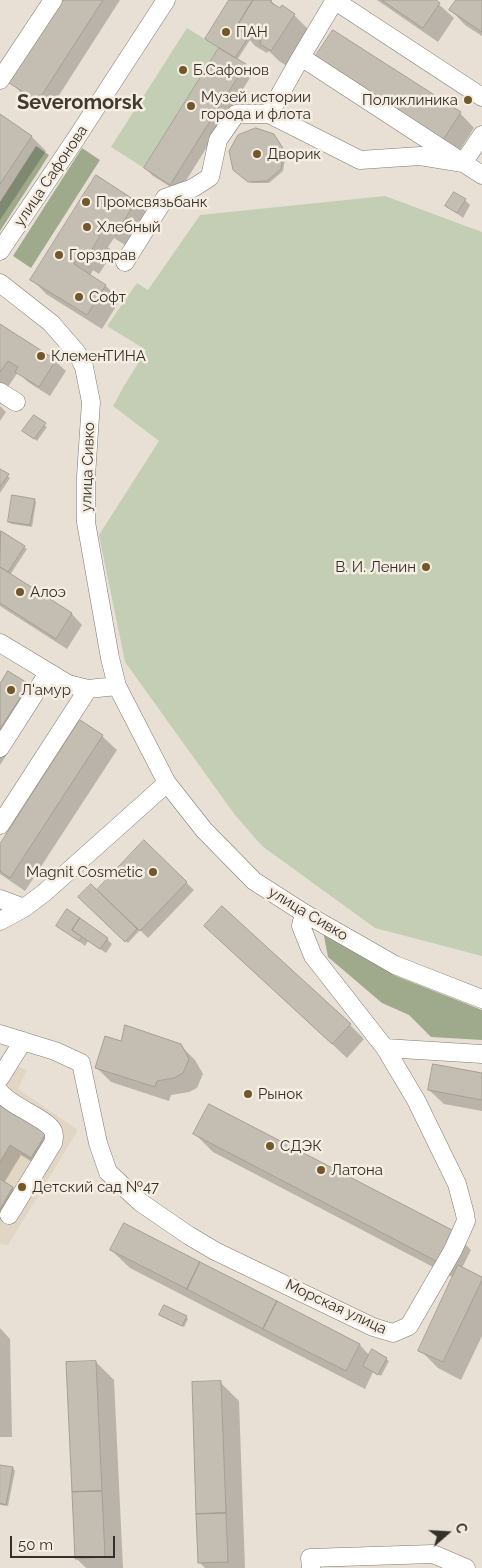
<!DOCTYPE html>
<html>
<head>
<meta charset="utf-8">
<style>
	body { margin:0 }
	#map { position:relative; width:482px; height:1568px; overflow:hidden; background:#e8e0d4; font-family:Raleway,sans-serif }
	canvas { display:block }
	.north { position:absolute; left:422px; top:1508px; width:50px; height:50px; -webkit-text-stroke:4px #f5ede1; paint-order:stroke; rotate:71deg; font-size:14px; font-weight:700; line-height:20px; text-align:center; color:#34312d }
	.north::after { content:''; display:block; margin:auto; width:18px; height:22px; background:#34312d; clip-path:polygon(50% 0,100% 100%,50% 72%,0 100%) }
	.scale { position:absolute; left:10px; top:1536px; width:105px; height:22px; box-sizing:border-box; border:2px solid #34312d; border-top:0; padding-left:6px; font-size:15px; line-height:18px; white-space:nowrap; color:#34312d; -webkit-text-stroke:4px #f5ede1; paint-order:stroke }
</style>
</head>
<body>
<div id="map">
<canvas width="482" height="1568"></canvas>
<div class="north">С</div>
<div class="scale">50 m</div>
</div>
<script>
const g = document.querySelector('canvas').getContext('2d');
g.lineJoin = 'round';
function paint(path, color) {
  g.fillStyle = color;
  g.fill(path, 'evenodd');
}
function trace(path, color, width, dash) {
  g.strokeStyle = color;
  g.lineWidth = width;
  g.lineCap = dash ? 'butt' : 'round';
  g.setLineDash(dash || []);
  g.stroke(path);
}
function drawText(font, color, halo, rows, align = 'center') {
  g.font = font + ' Raleway,sans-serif';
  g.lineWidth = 5;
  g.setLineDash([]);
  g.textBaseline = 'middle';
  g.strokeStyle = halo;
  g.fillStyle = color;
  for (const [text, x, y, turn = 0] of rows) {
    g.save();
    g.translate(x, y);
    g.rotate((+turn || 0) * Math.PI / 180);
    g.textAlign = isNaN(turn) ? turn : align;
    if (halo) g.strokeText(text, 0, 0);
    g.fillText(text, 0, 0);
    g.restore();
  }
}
paint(new Path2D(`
	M0,1058L27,1070L18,1089L78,1130L8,1245L0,1244Z`), '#e1d5c3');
paint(new Path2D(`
	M187,28L219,48L144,168L111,147Z
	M385,196L482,232V956L375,928L262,846L235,815L125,662L99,535L159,441L113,406L124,386L146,350L107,326L137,283L148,290L200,215Z`), '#c4ceb5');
paint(new Path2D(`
	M36,146L49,155L0,231V202Z
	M82,148L100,160L31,268L13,256Z
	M323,931L396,976L482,1010V1040L431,1037L409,1015L382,1003L328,957Z`), '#9faa8d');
paint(new Path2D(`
	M64,0H120L49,111L21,93L11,82Z
	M231,0H270L281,10L294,15L312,33L290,68L279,61L269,51L267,53L255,46L250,40L237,60L245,65L253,73L179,192L153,176L145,168L220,48Z
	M377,0H434L454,18L438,42Z
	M457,0H482V36L465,25L451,10Z
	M317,57L460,113L474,128L458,153Z
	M0,115L32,137L46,151L0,220Z
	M274,135L286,153L283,171L269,183H251L237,172Z
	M96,177L136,202L150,216L130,248L114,238L108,247L113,252L99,274L93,270L90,276L106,286L120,300L102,329L46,294L32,279Z
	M465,200L470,205L463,218L447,206Z
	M0,325L55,361L66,371L50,396L28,382L18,372L0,399Z
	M0,406L6,412L0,421Z
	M34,417L47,427L37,441L26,433Z
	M0,470L10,478L0,493Z
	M34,500L36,502L32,527L12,524L9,522Z
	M2,533L27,549L10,575L72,614L82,625L67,649L0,606V535Z
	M28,685L42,700L0,765V686Z
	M102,736L117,750L25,891L0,874V846Z
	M144,842L194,890L148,938L140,930L128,943L80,897H102Z
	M58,925L107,939L112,944L106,953L88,941L85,946Z
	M205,926L350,1025L364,1039L347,1058Z
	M122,1043L180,1045L195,1060L203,1074L197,1088L189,1092L171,1095L169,1101L111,1082L97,1068Z
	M482,1074V1111L444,1104L429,1090Z
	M0,1104L46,1133L42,1168L21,1155L4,1183L13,1188L23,1199L8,1224L0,1219Z
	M195,1134L453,1232L471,1250L462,1268L482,1278V1336L461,1380L438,1368L420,1350L454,1278L213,1152Z
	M124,1225L360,1345L370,1356L386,1359L389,1361L381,1376L373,1372L365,1389L130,1268L111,1250Z
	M163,1317H186L188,1319L184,1327Z
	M0,1328L10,1339L12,1437H0Z
	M96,1362L114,1380L123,1568H86L76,1558Z
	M221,1383L239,1401L245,1568H205L199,1562Z
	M0,1466L13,1468L15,1471L8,1506L0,1505Z`), '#0003');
const building = new Path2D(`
	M63,0H103L38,101L9,83Z
	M229,0H253L236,28L249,36L235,58L205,39Z
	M253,0H272L270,2L280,8L282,5L295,14L271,51L260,44L261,41L250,34L249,36L236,28Z
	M382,0H436L440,3L423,28Z
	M456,0H482V32L449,10Z
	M333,30L461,112L443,140L315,57Z
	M219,48L246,64L170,185L144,168Z
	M0,114L32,136L0,184Z
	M256,128L274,134L284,150L281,169L267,181L248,182L233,170L229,151L238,135Z
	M96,175L136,201L115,235L99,225L94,233L100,236L85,261L78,257L74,264L106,285L87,315L30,280Z
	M454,192L466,199L457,213L445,206Z
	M0,324L56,360L39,387L15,372L18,367L8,361L0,372Z
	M34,415L46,423L34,439L22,431Z
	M0,469L9,474L0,487Z
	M12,495L35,499L30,525L8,522Z
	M1,531L25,546L8,572L0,567Z
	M0,567L72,613L56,639L0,603Z
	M8,671L29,684L0,729V684Z
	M80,720L103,735L10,878L0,871V844Z
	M144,840L187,882L140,931L97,890Z
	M91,884L137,929L125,942L78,897Z
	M222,906L351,1024L332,1044L204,926Z
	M67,909L80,918L72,930L82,937L79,941L56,926Z
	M80,918L108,938L100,949L72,930Z
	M125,1025L181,1044L189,1059L183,1073L174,1078L157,1081L155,1087L95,1068L105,1036L121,1041Z
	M433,1064L482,1073V1100L428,1090Z
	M0,1103L47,1132L31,1158L10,1145L0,1162Z
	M209,1104L454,1231L438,1262L193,1134Z
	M0,1179L13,1187L0,1209Z
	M124,1223L200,1262L187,1289L110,1250Z
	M200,1262L277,1301L263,1329L187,1289Z
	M458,1265L482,1277V1280L443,1362L418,1351Z
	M277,1301L360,1344L346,1371L263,1329Z
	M164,1305L187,1316L182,1326L159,1315Z
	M372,1349L387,1358L378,1375L363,1366Z
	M96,1361L102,1491L72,1492L66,1362Z
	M221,1381L226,1513L196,1514L192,1382Z
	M0,1465L13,1467L6,1505L0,1503Z
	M102,1491L105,1557L75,1559L72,1492Z
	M226,1513L228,1562L198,1563L196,1514Z`);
paint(building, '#c4bdb2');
trace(building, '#a69e94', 1);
const minor = new Path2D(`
	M334,0L482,97
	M335,0L301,57L482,175
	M0,80L53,0
	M269,114L360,160L420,156L463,163L482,135
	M0,251L75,140L166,0
	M125,262L165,198L193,188L210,177L218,140L236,114H269L301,57
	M0,283L51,323L77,353L84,367L91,402L86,476V522L110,658L117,686L167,783L204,830L254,881L304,913L395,965L482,999
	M0,392L16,402
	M0,643L68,684L88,689L117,686
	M0,748L48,673
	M0,825L88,689
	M0,899L24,908L44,893L167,783
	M0,921L24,908
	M0,1034L55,1051L81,1063L98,1143L108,1172L140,1202L188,1235L215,1251L373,1327L393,1333L409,1326L453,1250L466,1221L465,1214L457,1184L416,1100L385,1048L313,956L301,926L304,913
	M385,1048L482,1054
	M0,1078L23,1041
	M0,1092C10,1106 48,1119 53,1131C55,1135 54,1138 53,1143L9,1215
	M311,1568L310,1558L433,1554L466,1568`);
trace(minor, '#817a6f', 19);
trace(minor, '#fff', 18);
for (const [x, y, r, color] of [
	[226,32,5,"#715729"],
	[183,70,5,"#715729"],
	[468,100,5,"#715729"],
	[191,106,5,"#715729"],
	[257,154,5,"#715729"],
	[86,202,5,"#715729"],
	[87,227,5,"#715729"],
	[59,255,5,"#715729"],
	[79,297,5,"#715729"],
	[41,356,5,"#715729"],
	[426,567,5,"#715729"],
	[20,592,5,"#715729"],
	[11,690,5,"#715729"],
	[153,872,5,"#715729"],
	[248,1094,5,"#715729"],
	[270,1146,5,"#715729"],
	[321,1170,5,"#715729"],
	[22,1187,5,"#715729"]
]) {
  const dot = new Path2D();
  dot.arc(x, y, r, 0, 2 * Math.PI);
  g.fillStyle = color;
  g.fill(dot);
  trace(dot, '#f5ede1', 2);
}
drawText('15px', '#34312d', '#f5ede1', [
	["ПАН",236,32],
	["Б.Сафонов",193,70],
	["Музей истории",201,97],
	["города и флота",201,114],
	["Поликлиника",458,100,"right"],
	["Дворик",267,154],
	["Промсвязьбанк",96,202],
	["Хлебный",97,227],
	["Горздрав",69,255],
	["Софт",89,297],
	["КлеменТИНА",51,356],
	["В. И. Ленин",416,567,"right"],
	["Алоэ",30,592],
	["Л'амур",21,690],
	["Magnit Cosmetic",143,872,"right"],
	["Рынок",258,1094],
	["СДЭК",280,1146],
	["Латона",331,1170],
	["Детский сад №47",32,1187]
], 'left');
drawText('15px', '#34312d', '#f5ede1', [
	["улица Сафонова",51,176,-56],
	["улица Сивко",88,467,-88],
	["улица Сивко",308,914,31],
	["Морская улица",336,1307,25]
]);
drawText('bold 20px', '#403a31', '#f5ede1', [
	["Severomorsk",80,103]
]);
</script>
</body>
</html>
